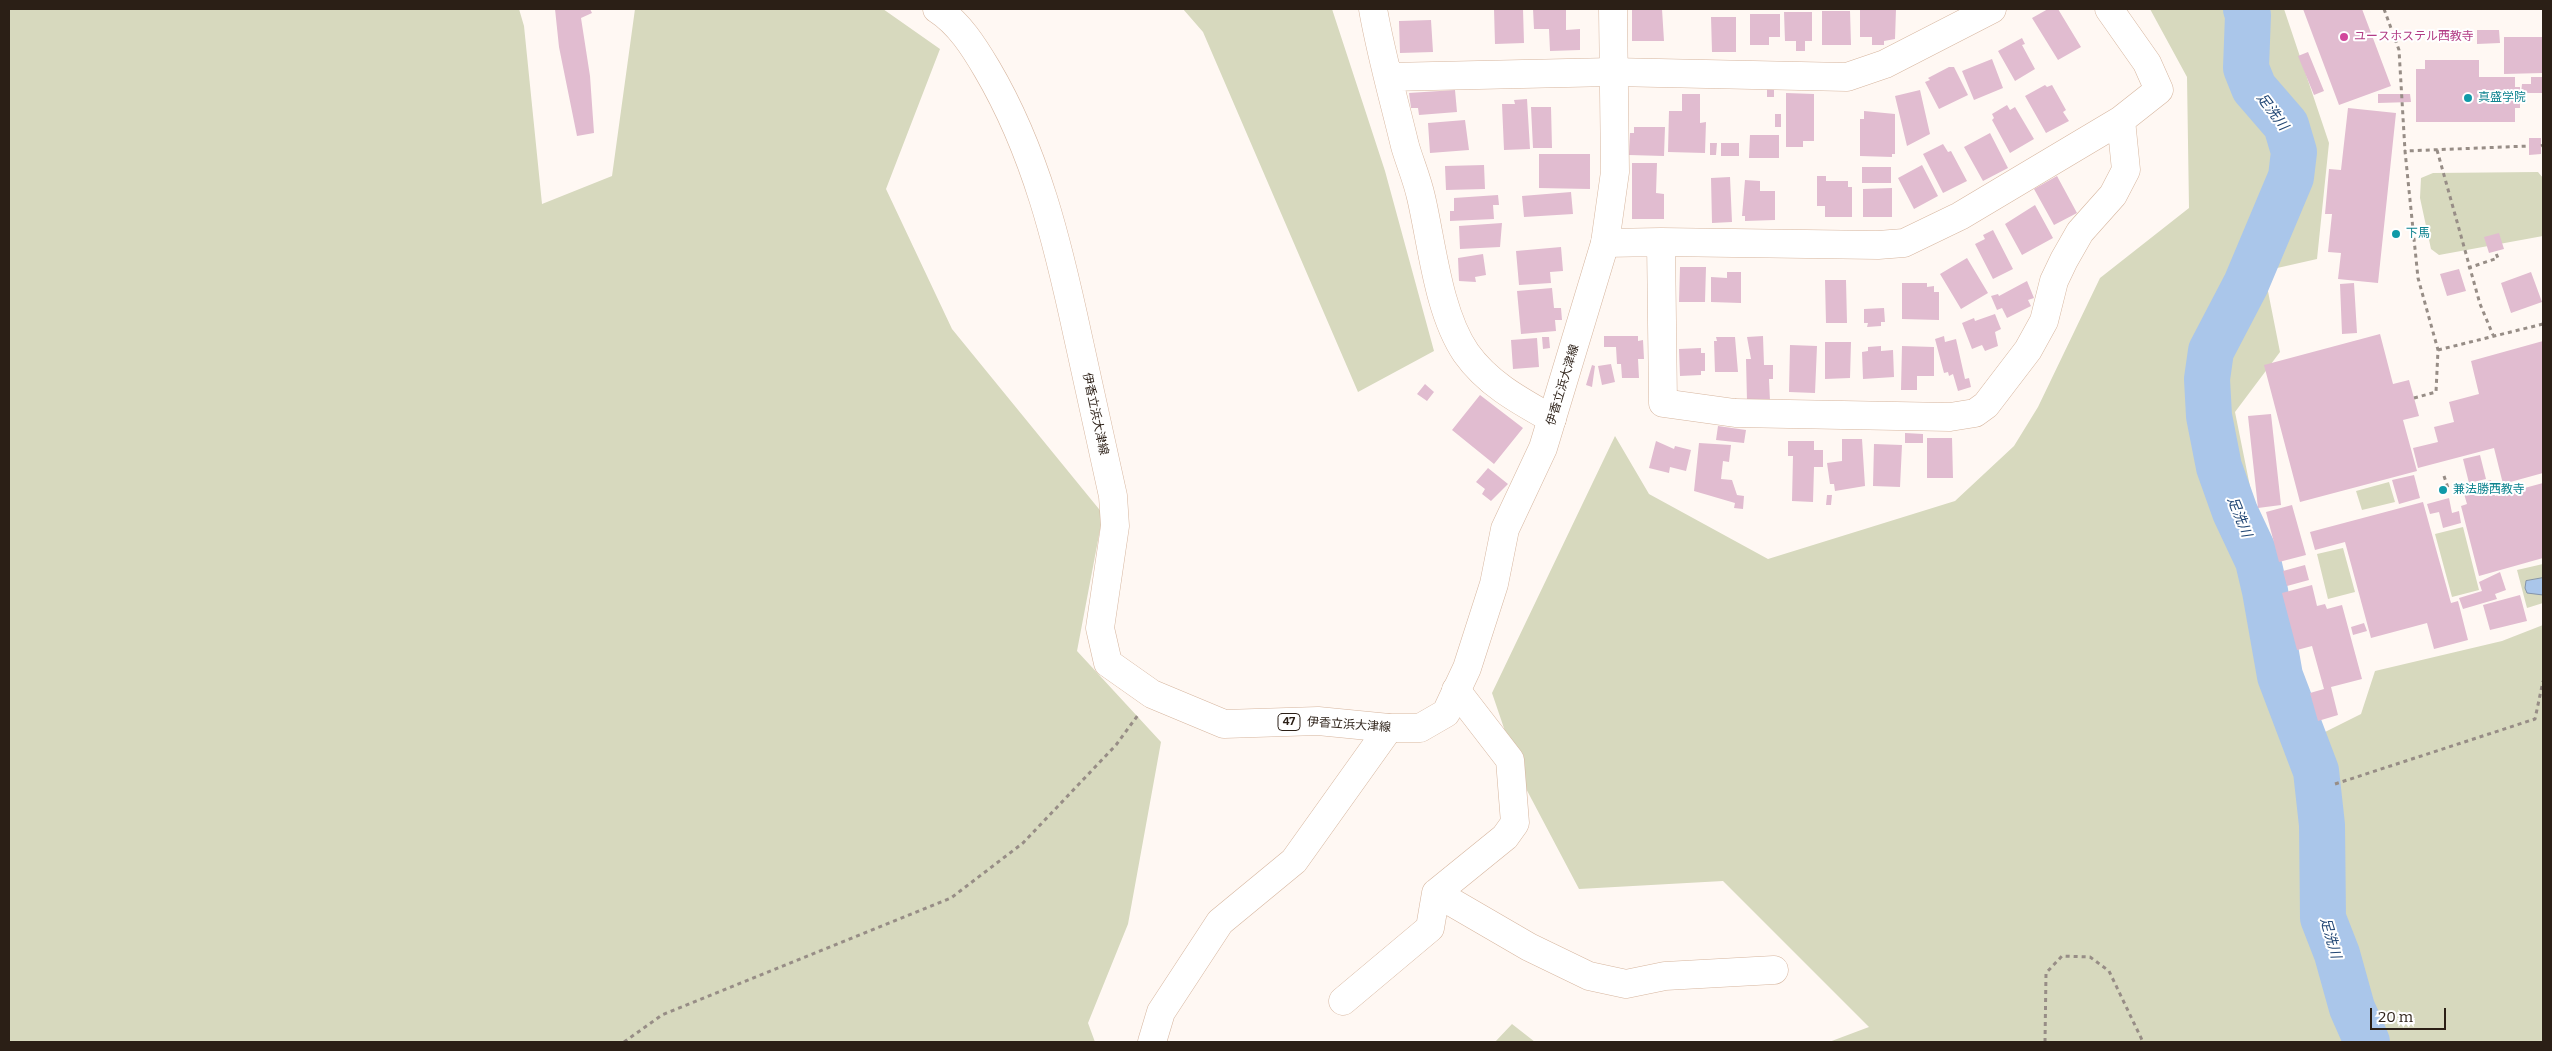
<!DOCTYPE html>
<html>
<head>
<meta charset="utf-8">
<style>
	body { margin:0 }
	#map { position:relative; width:2552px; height:1051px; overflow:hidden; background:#fff8f3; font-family:Bitter,serif }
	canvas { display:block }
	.frame { position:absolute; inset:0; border:10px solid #2b1f16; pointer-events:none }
	.scale { position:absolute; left:2370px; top:1008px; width:76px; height:22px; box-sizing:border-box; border:2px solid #2b1f16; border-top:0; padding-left:6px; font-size:15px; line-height:18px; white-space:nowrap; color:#2b1f16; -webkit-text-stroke:4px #fff; paint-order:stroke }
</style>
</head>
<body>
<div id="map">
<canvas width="2552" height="1051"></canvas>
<div class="frame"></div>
<div class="scale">20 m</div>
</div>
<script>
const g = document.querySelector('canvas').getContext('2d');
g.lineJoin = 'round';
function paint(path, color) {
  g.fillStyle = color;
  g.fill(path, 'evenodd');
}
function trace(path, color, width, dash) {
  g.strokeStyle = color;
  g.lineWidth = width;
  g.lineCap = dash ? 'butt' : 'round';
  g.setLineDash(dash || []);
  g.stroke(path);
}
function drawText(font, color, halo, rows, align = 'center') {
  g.font = font + ' Bitter,"Noto Sans JP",serif';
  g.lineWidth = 4;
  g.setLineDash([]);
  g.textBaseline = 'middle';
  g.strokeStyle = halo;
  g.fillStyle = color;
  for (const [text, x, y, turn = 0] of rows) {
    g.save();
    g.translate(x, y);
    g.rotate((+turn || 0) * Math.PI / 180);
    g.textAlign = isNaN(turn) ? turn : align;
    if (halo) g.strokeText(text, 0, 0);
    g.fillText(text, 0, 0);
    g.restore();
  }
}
paint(new Path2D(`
	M9,9H519L524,26L542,204L612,176L635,9H883L940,49L886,189L952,329L1103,514L1077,651L1161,742L1128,924L1088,1023L1095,1042H9Z
	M1183,9H1332L1385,171L1434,351L1358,392L1203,32Z
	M2150,9H2284L2329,143L2317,259L2264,271L2280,352L2235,412L2263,551L2315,737L2361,714L2375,671L2502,641L2543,625V1042H1829L1869,1027L1723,881L1579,889L1522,781L1492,693L1615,436L1649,494L1768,559L1955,501L2014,446L2038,407L2100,278L2189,208L2187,77Z
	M2538,172L2543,178V236L2439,255L2431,249L2420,198L2421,178L2433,173Z
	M2389,482L2395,502L2362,510L2356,491Z
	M2463,527L2479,590L2452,597L2435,534Z
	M2343,548L2355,592L2328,599L2317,554Z
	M2543,564V603L2527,608L2517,570Z
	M1512,1024L1535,1042H1495Z`), '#d7d9be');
const water = new Path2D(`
	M2543,578V595L2527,593L2525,588L2526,581Z`);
paint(water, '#aac6ea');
trace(water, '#8494aa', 1);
trace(new Path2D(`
	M2246,9L2248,15L2246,68L2254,88L2286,125L2294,152L2291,177L2246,284L2211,351L2207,379L2209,416L2219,467L2235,512L2258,561L2265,591L2280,676L2316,771L2322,825L2323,918L2337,954L2352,1008L2367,1042`), '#aac6ea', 46);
paint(new Path2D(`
	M555,9H590L592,13L581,18L590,76L594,133L577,136L559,47Z
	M1494,9H1523L1524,43L1495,44Z
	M1533,9H1566V30L1580,29V50L1550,51L1549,29H1534Z
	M1632,9H1662L1664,41H1632Z
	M1860,9H1896L1895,39L1884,41V45H1872V37H1860Z
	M2048,9H2058L2081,47L2058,60L2032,18Z
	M2303,9H2362L2391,86L2339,105Z
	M1822,11H1850L1851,45H1822Z
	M1784,12H1812V41H1805V51H1796V41H1785Z
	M1750,14H1780V37H1769V45H1750Z
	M1711,17H1736V52H1712Z
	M1431,20L1433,52L1400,53L1399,21Z
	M2477,30H2499L2500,43L2477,44Z
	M2504,37H2543V73L2504,74Z
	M2022,38L2025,44L2022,45L2035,69L2015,81L1998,51Z
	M2308,52L2324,91L2314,95L2298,56Z
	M1992,59L2003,88L1974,100L1962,71Z
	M2425,60H2479V77H2515V87H2520V108H2515V122H2416V69H2425Z
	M1949,67H1954L1968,95L1939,109L1925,82L1930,80L1928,78Z
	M2531,77H2543V93H2521L2522,84H2531Z
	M2045,85L2047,87L2052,85L2066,110L2063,112L2069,121L2046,133L2025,96Z
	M1767,86H1774V97H1767Z
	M1455,90L1457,112L1419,115L1418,108H1411L1409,93Z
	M1920,90L1930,134L1907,146L1895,96Z
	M1786,93L1814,94V141H1803V147H1786Z
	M1682,94H1700V123L1706,122L1705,153L1668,152L1669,111H1682Z
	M2378,94H2410L2411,102L2378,103Z
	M1527,99L1530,149L1504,150L1502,104H1515L1514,100Z
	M2007,105L2010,110L2015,107L2034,139L2010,153L1992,120L1994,118L1992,114Z
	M1531,107H1551L1552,148H1533Z
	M2348,108L2396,113L2378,283L2338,279L2341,253L2328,252L2332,214H2325L2329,169L2341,170Z
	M1864,111L1895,114V154H1892V157L1860,156V119H1864Z
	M1775,114H1781V127H1775Z
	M1465,120L1469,150L1430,153L1428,123Z
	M1634,127H1665L1664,156L1629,155L1630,133H1634Z
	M1990,133L2008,168L1983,181L1964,147Z
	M1750,135H1779V158H1749Z
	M2529,138H2541V154L2529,155Z
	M1710,143H1717L1716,155H1710Z
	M1721,143H1739V156H1721Z
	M1943,144L1948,152L1951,151L1967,181L1943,193L1923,154Z
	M1539,154H1590V189L1539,188Z
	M1632,163H1657L1656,193L1664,194V219H1632Z
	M1484,165L1485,189L1446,190L1445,166Z
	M1922,165L1938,196L1914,209L1898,178Z
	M1862,167H1891V183H1862Z
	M1817,176H1826V181H1848V187H1852V217H1825V206H1817Z
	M2057,176L2077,213L2054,225L2034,189Z
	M1730,177L1732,222L1712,223L1711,178Z
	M1745,180L1760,181V191H1775V220L1745,221V216H1742Z
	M1892,188V217H1863V189Z
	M1571,192L1573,214L1524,217L1522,196Z
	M1498,195L1499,205H1493L1494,219L1450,221V211H1454V198Z
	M2035,205L2053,238L2022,255L2005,224Z
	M1502,223L1500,247L1460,249L1459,226Z
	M1993,230L2013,269L1993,279L1975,244L1985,239L1983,235Z
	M2499,233L2504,249L2489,253L2484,237Z
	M1561,247L1563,271L1550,272L1551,283L1519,285L1516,251Z
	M1483,254L1486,275L1475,277L1476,282L1459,281L1458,258Z
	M1967,258L1988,293L1961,309L1940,274Z
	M1680,267H1706L1705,302H1679Z
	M2459,269L2466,291L2447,296L2440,274Z
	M1727,272H1741V303L1711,302V277L1727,278Z
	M2531,272L2542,302L2511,313L2501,283Z
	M1825,280H1846L1847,323H1826Z
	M2027,281L2034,298L2028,300L2031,306L2007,318L2002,308L1997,310L1991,296L1998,294L1999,296Z
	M1902,283H1927V287L1934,286V292H1939V320L1902,319Z
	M2354,283L2357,333L2342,334L2340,284Z
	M1552,288L1554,308H1561L1562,320H1555L1556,331L1521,334L1517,291Z
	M1884,308L1885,322H1881V326L1867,327L1868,323H1864V309Z
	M1995,314L2001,329L1995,332L1998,346L1985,351L1982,345L1972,349L1962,323L1974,318L1975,321Z
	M2380,334L2393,384L2409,380L2419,416L2403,420L2417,471L2300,502L2264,365Z
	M1604,336H1638V341L1643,340L1644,359H1638L1639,378H1622L1621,364H1617L1616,347H1604Z
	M1763,336L1764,365H1773V379H1769L1770,401H1747L1746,359H1751L1747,337Z
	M1944,336L1945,342L1956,339L1965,379L1969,378L1971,387L1958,391L1953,374L1949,376L1948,372L1944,373L1935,339Z
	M1542,337H1549L1550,348L1543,349Z
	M1716,337H1735L1738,372H1715L1714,341H1717Z
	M1537,338L1539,367L1513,369L1511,340Z
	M2543,341V473L2503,484L2494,448L2418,468L2413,448L2438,442L2434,427L2454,422L2449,402L2479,394L2471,361Z
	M1825,342H1851L1850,378L1825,379Z
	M1790,345L1817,346L1815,393L1789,392Z
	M1881,346V351L1893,350L1894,377L1863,379L1862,352L1868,351V347Z
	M1902,346L1934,347V376H1917V390H1901Z
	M1701,348V353H1705V371H1701V375L1680,376L1679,349Z
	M1611,364L1615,382L1602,385L1598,366Z
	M1592,365L1595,366L1592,387L1586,385Z
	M1425,384L1434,392L1427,401L1417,394Z
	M1480,395L1523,428L1494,464L1452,430Z
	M2271,414L2281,505L2258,508L2248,416Z
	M1718,426L1746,430L1744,443L1716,440Z
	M1905,433L1923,434V443H1905Z
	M1927,438H1952L1953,478H1927Z
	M1842,439H1862L1865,486L1835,491L1834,484H1830L1827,463L1842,461Z
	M1656,441L1674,449L1675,446L1691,450L1686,471L1670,467L1669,473L1649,468Z
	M1788,441H1814V450H1823V467H1814L1813,502L1792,501L1793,456H1788Z
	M1699,443L1731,445L1729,462L1723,461L1721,479L1732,480L1737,495L1744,496L1743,509L1734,508L1735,503L1694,491Z
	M1874,444L1902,445L1900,487L1873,486Z
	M2480,455L2486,479L2469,483L2463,459Z
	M1488,468L1508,484L1491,501L1482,494L1485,489L1476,482Z
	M2414,475L2420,498L2399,504L2392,480Z
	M2491,480L2495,496L2543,483V558L2479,576L2461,506L2467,504L2462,487Z
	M1827,495H1832L1831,505H1826Z
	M2449,498L2452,513L2459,511L2461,523L2443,528L2439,512L2430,514L2427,504Z
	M2423,502L2451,603L2458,601L2468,640L2434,649L2427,623L2371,638L2345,542L2315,550L2310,532Z
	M2292,505L2306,555L2279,562L2266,512Z
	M2305,565L2309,580L2287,586L2283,571Z
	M2500,572L2506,590L2495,594L2497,599L2463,609L2459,598L2482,591L2479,582Z
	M2312,585L2317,606L2325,604L2327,609L2342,605L2362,679L2331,687L2338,715L2318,721L2310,693L2324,689L2312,646L2297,650L2282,593Z
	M2520,595L2527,621L2490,630L2483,605Z
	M2364,623L2367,631L2353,635L2351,627Z`), '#e1bcd0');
const minor = new Path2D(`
	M1373,9C1381,55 1394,100 1405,146C1410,163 1417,179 1421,197C1432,244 1438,312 1466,353C1488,384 1520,401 1552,419
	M1389,77L1612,72L1847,77L1885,64L1992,9
	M1661,242L1878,245L1904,243L1960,216L2121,120
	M1605,243L1661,242L1663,403L1735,413L1950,417L1975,413L1986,405L2028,350L2044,321L2054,281L2064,260L2080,232L2113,195L2126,170L2121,120L2159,90L2147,63L2109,9
	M1436,893L1529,947L1589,976L1626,984L1665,976L1774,970
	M1343,1001L1430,928L1436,893L1505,837L1515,823L1510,760L1456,690
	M1152,1042L1161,1012L1220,922L1294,861L1389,728`);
const major = new Path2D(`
	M937,9C959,23 974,47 987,69C1036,152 1058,244 1078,337C1090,390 1101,443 1113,496L1115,526L1100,628L1108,663L1152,694L1224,724L1318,721L1389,728H1420L1446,713L1467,668L1494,584L1505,529L1543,448L1605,243L1615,172L1613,9`);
trace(minor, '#d6b59e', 29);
trace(major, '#d6b59e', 29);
trace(new Path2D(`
	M2384,9L2399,50L2405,151
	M2541,146L2543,145
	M2437,150L2480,304L2493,335
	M2468,268L2498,258L2495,251
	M2438,350L2543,324
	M2414,398L2436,392L2438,350L2418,278L2405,151L2529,146
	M2444,476L2449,491
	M2335,784L2535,719L2543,681
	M624,1042L662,1015L951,898L1023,843L1116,745L1138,715
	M2045,1042L2046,973L2062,956L2090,957L2109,971L2143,1042`), '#978d86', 3, [4, 4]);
trace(minor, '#fff', 28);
trace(major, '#fff', 28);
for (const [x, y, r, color] of [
	[2344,37,5,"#d1479c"],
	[2468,98,5,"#0f9aa8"],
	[2396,234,5,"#0f9aa8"],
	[2443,490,5,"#0f9aa8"]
]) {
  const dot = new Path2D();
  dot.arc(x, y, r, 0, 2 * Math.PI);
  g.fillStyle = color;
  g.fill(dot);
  trace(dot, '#fff', 2);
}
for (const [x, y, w] of [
	[1289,722,22]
]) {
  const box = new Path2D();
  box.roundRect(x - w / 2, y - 8.5, w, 17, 4);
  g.fillStyle = '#fff';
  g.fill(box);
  trace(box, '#2b1f16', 1);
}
drawText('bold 11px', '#2b1f16', null, [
	["47",1289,722]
]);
drawText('12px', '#b23c85', '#fff', [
	["ユースホステル西教寺",2354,37]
], 'left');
drawText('12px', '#0d838f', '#fff', [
	["真盛学院",2478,98],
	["下馬",2406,234],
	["兼法勝西教寺",2453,490]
], 'left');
drawText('12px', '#2b1f16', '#fff', [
	["伊香立浜大津線",1563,385,-73],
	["伊香立浜大津線",1095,414,78],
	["伊香立浜大津線",1349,725,4]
]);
drawText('italic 14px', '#214674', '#fff', [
	["足洗川",2272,112,53],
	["足洗川",2239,517,68],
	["足洗川",2330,938,74]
]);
</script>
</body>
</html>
